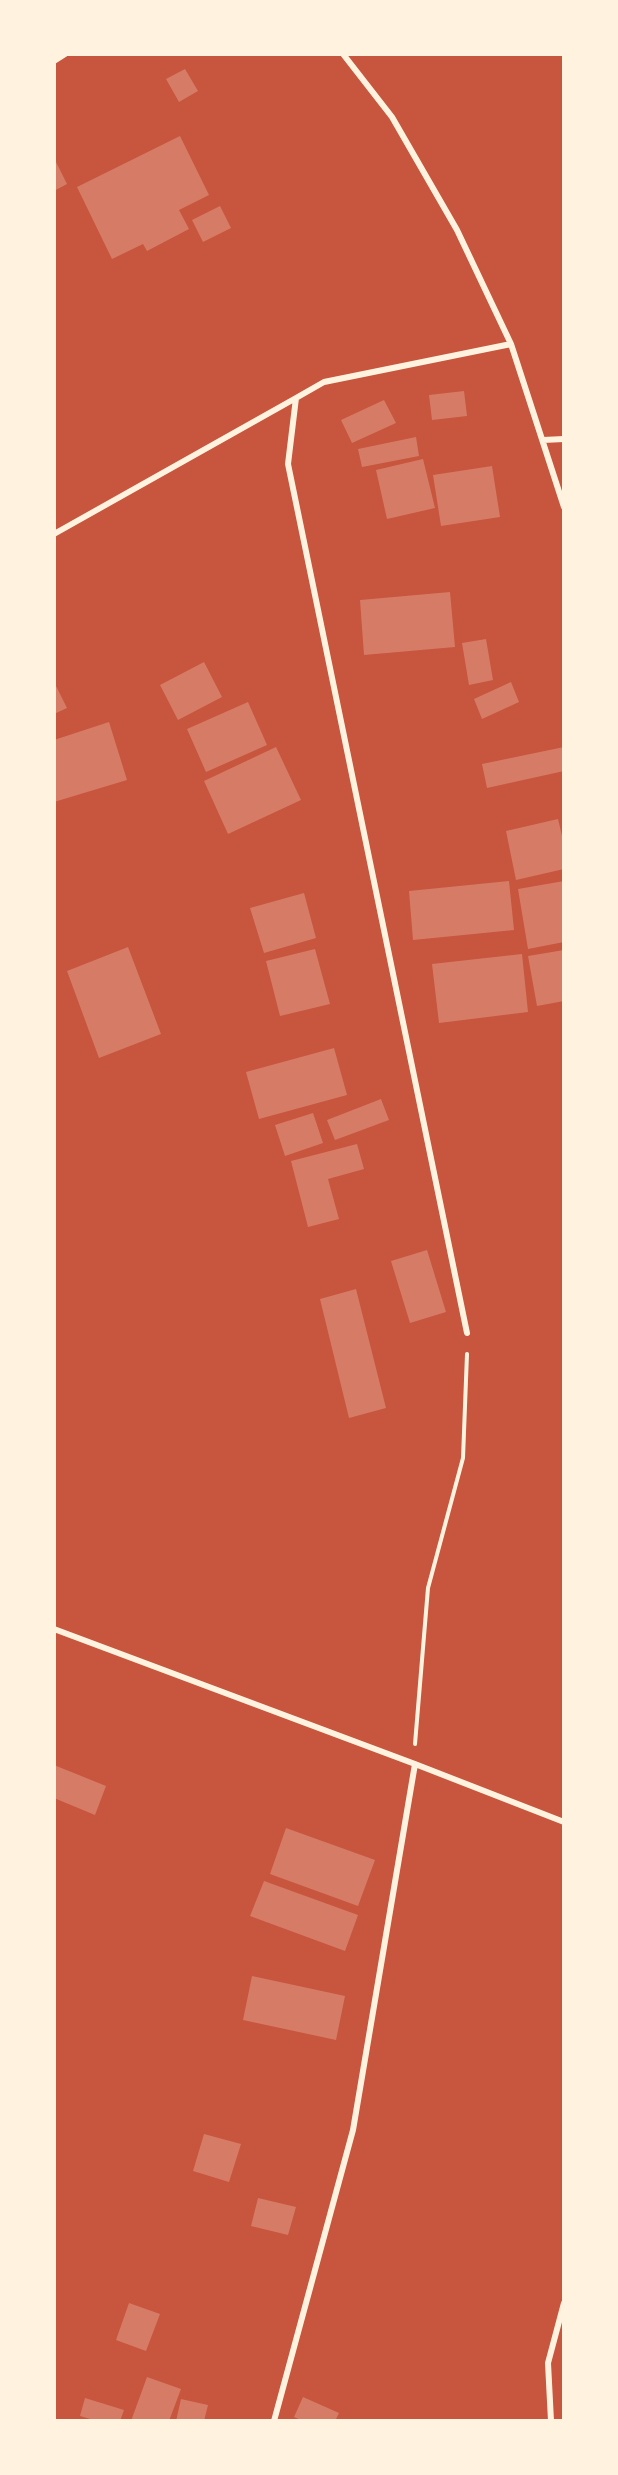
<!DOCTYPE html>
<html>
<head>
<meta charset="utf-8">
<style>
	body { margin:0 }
	#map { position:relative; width:618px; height:2475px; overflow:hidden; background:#c8553d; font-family:"Playfair Display",serif }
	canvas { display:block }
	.frame { position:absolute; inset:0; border:56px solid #fff3e0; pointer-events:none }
</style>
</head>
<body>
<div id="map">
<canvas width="618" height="2475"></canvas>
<div class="frame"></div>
</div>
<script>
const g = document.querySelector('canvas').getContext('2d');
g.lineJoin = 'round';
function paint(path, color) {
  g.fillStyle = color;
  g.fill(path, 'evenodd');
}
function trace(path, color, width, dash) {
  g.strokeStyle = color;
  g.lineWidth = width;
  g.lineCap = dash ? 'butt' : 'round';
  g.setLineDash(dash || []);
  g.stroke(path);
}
paint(new Path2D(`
	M185,69L198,91L179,102L166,79Z
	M180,136L209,195L179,210L189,229L147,251L143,244L112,259L77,187Z
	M54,158L67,184L54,191Z
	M220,206L231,228L203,242L192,220Z
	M464,391L467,416L432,420L429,395Z
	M384,400L396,423L352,443L341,420Z
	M416,437L419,456L362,467L358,449Z
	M423,459L435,508L387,519L376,470Z
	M492,466L500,517L441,526L433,475Z
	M450,592L455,647L364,655L360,600Z
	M486,639L493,680L469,685L462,643Z
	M204,662L222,697L178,720L160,685Z
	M54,682L67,708L54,714Z
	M511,682L519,702L482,719L474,699Z
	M248,702L267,745L206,772L187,729Z
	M109,722L127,780L54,802V740Z
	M276,747L301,800L228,834L204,781Z
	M564,747V771L487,788L482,764Z
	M558,819L564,844V869L516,880L506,831Z
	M509,881L514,930L413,940L409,891Z
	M564,881V942L528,949L518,889Z
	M304,893L316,938L264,953L250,908Z
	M128,947L161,1034L99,1058L67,971Z
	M315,949L330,1004L280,1016L266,961Z
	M564,950V1001L537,1006L528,956Z
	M522,954L528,1012L439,1023L432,964Z
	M334,1048L347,1095L259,1119L246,1072Z
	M381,1099L389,1120L335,1140L327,1120Z
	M313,1113L323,1143L285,1156L275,1125Z
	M357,1144L364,1169L328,1179L339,1219L308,1227L291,1161Z
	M427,1250L446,1312L410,1323L391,1261Z
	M356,1289L386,1408L349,1418L320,1299Z
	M54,1765L106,1786L95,1815L54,1798Z
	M286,1828L375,1860L358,1906L270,1874Z
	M264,1881L358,1915L345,1951L250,1916Z
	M252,1976L345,1996L336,2040L243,2020Z
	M204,2134L241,2144L229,2182L193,2171Z
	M258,2198L296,2207L288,2235L251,2226Z
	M129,2303L160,2314L146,2351L116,2340Z
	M147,2377L181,2389L169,2421H131Z
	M303,2397L339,2413L335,2421H303L294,2417Z
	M85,2398L124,2410L120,2421H97L80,2416Z
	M181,2399L208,2405L204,2421H176Z`), '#d67c66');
trace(new Path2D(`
	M415,1744L428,1588L463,1458L467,1354`), '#fff3e0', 4);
trace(new Path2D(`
	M343,54L392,117L457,230L511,344L564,507
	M54,61L65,54
	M543,440L564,439
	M54,534L296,398
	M467,1333L288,464L296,398L324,382L511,344
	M54,1629L415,1764L564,1822
	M274,2421L353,2130L415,1764
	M551,2421L548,2363L564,2303`), '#fff3e0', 6);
</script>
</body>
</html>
